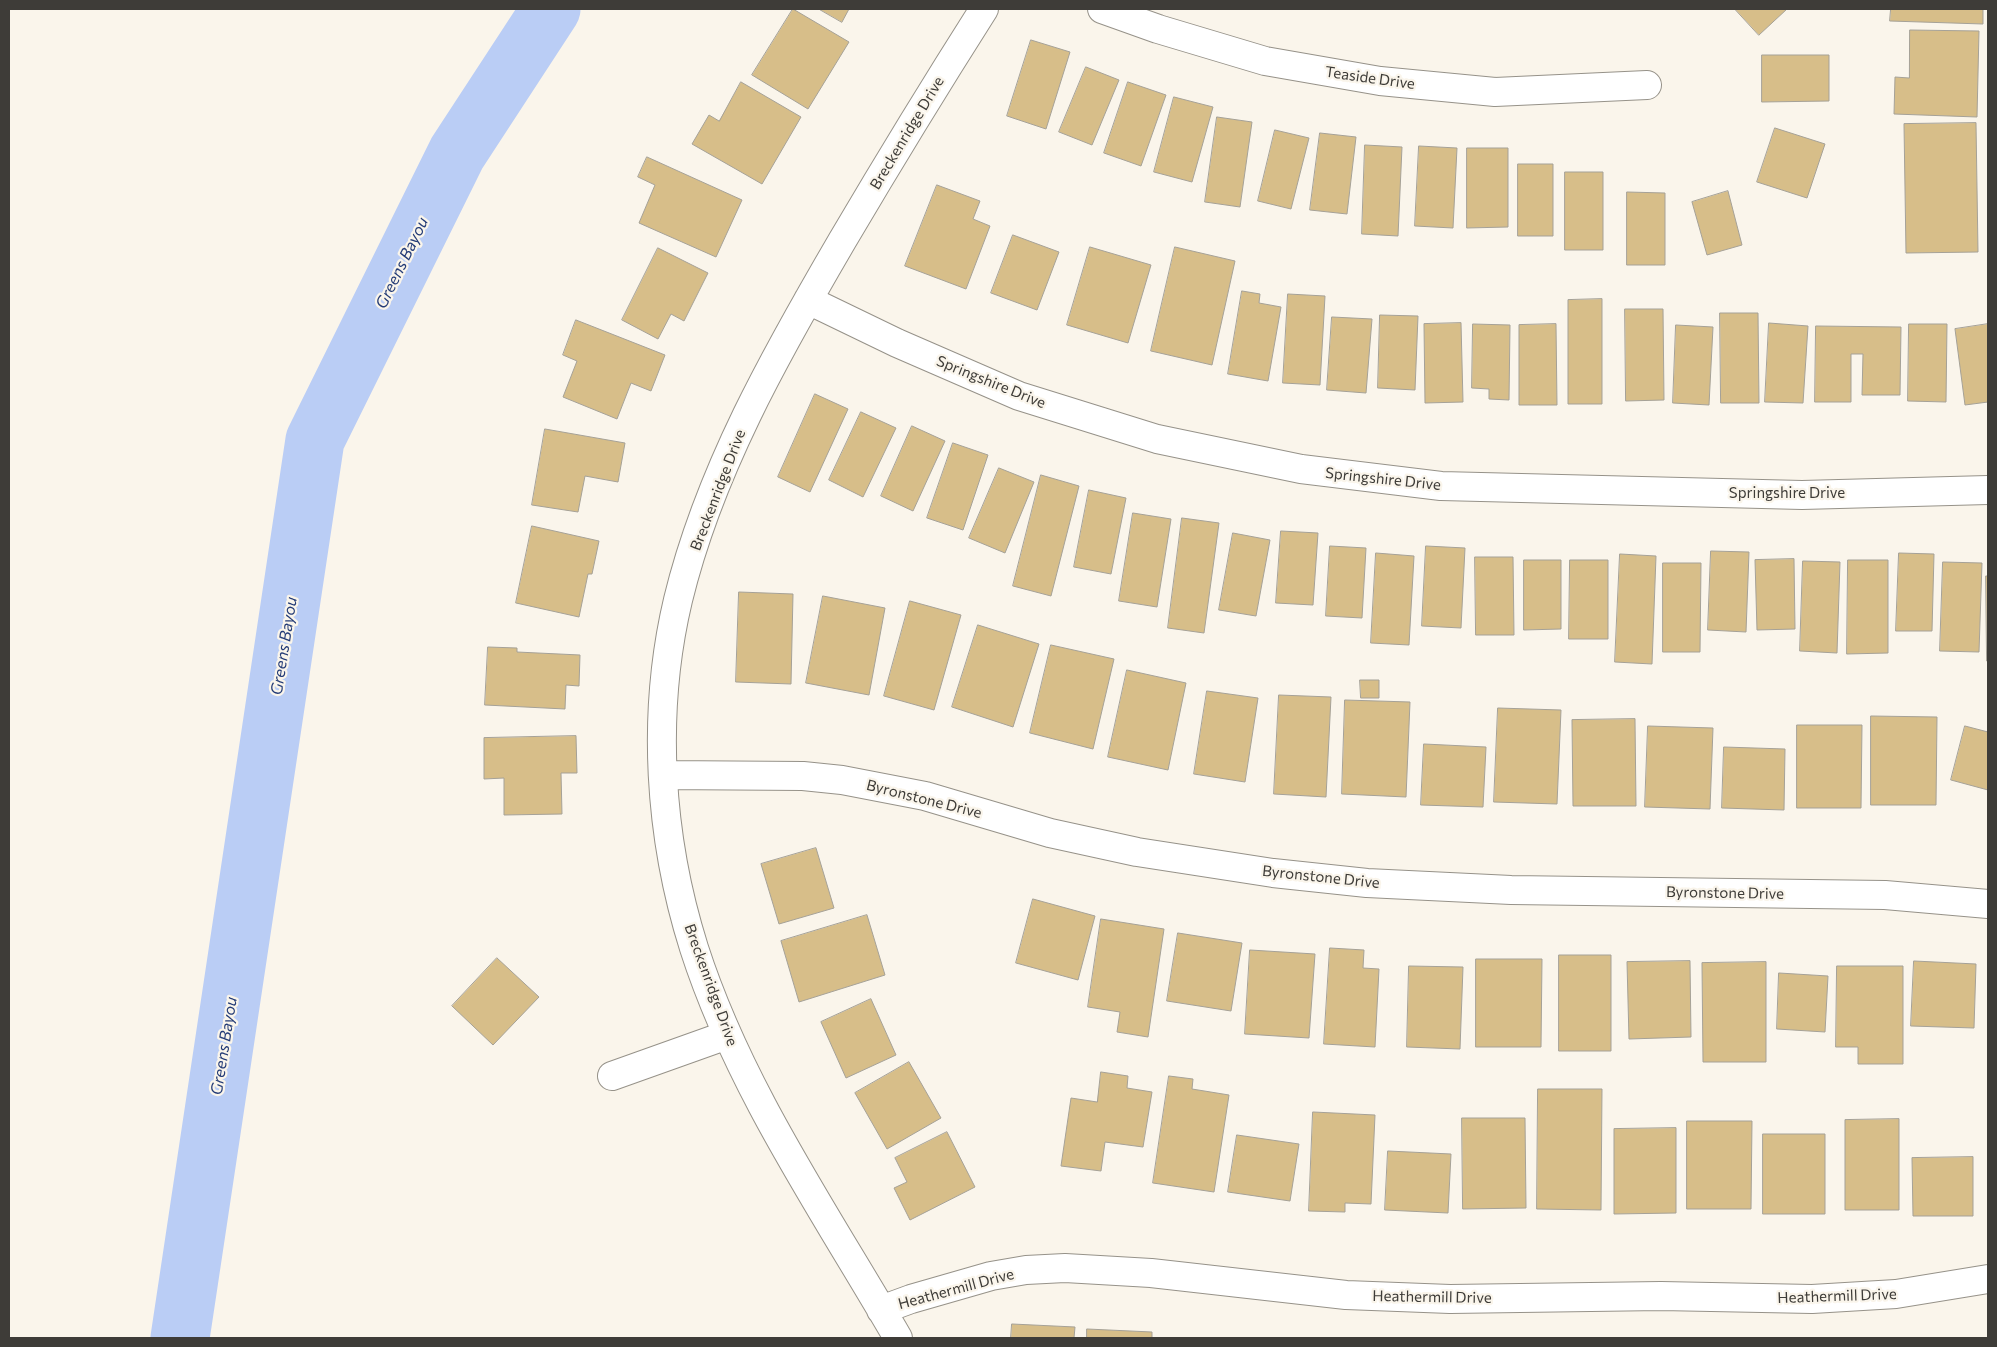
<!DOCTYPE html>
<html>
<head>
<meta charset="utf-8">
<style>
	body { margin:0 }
	#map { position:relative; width:1997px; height:1347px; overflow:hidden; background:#faf5eb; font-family:Commissioner,sans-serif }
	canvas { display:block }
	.frame { position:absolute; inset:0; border:10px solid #3e3c38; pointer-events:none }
</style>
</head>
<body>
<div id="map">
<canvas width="1997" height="1347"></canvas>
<div class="frame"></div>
</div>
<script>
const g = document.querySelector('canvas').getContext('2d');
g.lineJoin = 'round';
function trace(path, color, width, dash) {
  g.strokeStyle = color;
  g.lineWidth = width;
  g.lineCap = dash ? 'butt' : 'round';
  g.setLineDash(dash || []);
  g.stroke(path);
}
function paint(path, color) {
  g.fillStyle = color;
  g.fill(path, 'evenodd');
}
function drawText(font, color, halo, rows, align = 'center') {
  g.font = font + ' Commissioner,sans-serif';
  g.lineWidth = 4.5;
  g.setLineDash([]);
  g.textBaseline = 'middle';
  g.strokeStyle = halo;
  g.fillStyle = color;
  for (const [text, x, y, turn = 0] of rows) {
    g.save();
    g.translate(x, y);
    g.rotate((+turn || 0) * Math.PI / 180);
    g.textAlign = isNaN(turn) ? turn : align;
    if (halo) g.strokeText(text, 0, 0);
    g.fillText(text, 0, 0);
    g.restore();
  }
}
trace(new Path2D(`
	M180,1338L315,440L457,153L551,9`), '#bacdf5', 59);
const building = new Path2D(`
	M793,9L849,42L808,109L752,75Z
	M819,9H849L842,22Z
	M1735,9H1787L1759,35Z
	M1891,9H1983V24L1890,21Z
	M1910,30L1979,31L1977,117L1894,114L1895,77L1909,78Z
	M1031,40L1070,52L1046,129L1007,116Z
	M1762,55H1829V101L1762,102Z
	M1086,67L1119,80L1092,145L1059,132Z
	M741,82L801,117L762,184L692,144L709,115L719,121Z
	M1128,82L1166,95L1141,166L1104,153Z
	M1174,97L1213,107L1192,182L1154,172Z
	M1217,117L1252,122L1240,207L1205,202Z
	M1976,123L1978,252L1906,253L1904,124Z
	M1775,128L1825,144L1807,198L1757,182Z
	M1275,130L1309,138L1291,209L1258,201Z
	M1320,133L1356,137L1347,214L1310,210Z
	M1365,145L1402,147L1398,236L1362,234Z
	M1419,146L1457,148L1453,228L1415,226Z
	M1467,148H1508V227L1467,228Z
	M647,157L742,200L716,257L639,223L655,185L638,177Z
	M1518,164H1553V236H1518Z
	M1565,172H1603V250H1565Z
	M937,185L980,201L973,219L990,226L966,289L905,266Z
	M1728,191L1742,245L1707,255L1692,202Z
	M1627,192L1665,193V265H1627Z
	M1013,235L1059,252L1037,310L991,293Z
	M1090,247L1151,265L1128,343L1067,325Z
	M1175,247L1235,261L1212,365L1151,351Z
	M658,248L708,273L684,321L671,314L658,339L622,320Z
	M1242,291L1260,294L1259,303L1281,307L1268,381L1228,374Z
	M1288,294L1325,296L1320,385L1283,383Z
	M1602,299V404H1568V300Z
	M1625,309H1663L1664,400L1626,401Z
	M1720,313H1758L1759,403H1721Z
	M1380,315L1418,316L1415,390L1378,388Z
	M1332,317L1372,319L1366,393L1327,390Z
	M576,320L665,355L651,391L631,383L617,419L563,397L577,361L563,355Z
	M1461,323L1463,402L1425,403L1424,324Z
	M1769,323L1808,326L1803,403L1765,402Z
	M1473,324L1510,325L1509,400L1489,399V389L1472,388Z
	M1556,324L1557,405H1519V325Z
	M1909,324H1947L1946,402L1908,401Z
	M1988,324V402L1965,405L1955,329Z
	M1676,325L1713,327L1709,405L1673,403Z
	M1816,326L1901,327L1900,395H1862L1863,354H1851V402H1815Z
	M815,394L848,409L810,492L778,477Z
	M861,412L896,428L863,497L829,480Z
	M912,426L945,441L913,511L881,496Z
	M545,429L625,443L618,482L585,476L578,512L532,505Z
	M953,443L988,455L963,530L927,518Z
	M999,468L1034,482L1005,553L969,538Z
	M1041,475L1079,486L1051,596L1013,586Z
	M1089,490L1126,498L1111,574L1074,567Z
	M1133,513L1171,519L1157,607L1119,601Z
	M1182,518L1219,523L1204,633L1168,628Z
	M532,526L599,541L592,574H588L579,617L516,603Z
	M1281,531L1318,533L1313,605L1276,603Z
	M1233,533L1270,540L1256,616L1219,610Z
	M1330,546L1366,548L1362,618L1326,616Z
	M1426,546L1465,548L1461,628L1422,626Z
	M1711,551L1749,552L1746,632L1708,630Z
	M1376,553L1414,556L1409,645L1371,643Z
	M1899,553L1934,554L1932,631H1896Z
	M1620,554L1656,556L1652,664L1615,662Z
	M1475,557H1513L1514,635H1476Z
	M1794,559L1795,629L1757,630L1755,560Z
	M1524,560H1561V629L1524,630Z
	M1570,560H1608V639H1569Z
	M1848,560H1888V653L1847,654Z
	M1803,561L1840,562L1837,653L1800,651Z
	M1943,562L1982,563L1979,652L1940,651Z
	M1663,563H1701L1700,652H1663Z
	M1986,576H1988V661H1987Z
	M739,592L793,594L791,684L736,682Z
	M823,596L885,608L869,695L806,683Z
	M910,601L961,615L934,710L884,696Z
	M978,625L1039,644L1013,727L952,707Z
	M1051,645L1114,659L1093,749L1030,733Z
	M488,647L517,648V652L580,655L579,686L566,685L565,709L485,705Z
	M1127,670L1186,683L1168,770L1108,757Z
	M1360,680H1379V698H1361Z
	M1207,691L1258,698L1245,782L1194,774Z
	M1279,695L1331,697L1326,797L1274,794Z
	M1345,700L1410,702L1406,797L1342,794Z
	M1498,708L1561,710L1557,804L1494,802Z
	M1871,716L1937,717L1936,805H1871Z
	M1635,719L1636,806H1573L1572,720Z
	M1797,725H1862L1861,808H1797Z
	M1648,726L1713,728L1710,809L1645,807Z
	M1965,726L1988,732V790L1951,780Z
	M576,736L577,773H561L562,814L504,815V778L484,779V738Z
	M1424,744L1486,747L1483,807L1421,805Z
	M1724,747L1785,749L1784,810L1722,808Z
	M816,848L834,908L779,924L761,864Z
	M1033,899L1095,916L1078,980L1016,963Z
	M867,915L885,975L799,1002L781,941Z
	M1101,919L1164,929L1148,1037L1117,1032L1120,1012L1088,1007Z
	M1178,933L1242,943L1231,1011L1167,1001Z
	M1330,948L1364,950L1363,968L1379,969L1375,1047L1324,1044Z
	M1250,950L1315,954L1309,1038L1245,1034Z
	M1559,955H1611V1051H1559Z
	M497,958L539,997L493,1045L452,1006Z
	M1476,959H1542L1541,1047H1476Z
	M1690,961L1691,1037L1629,1039L1627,962Z
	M1914,961L1976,964L1974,1028L1911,1026Z
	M1766,962V1062H1703L1702,963Z
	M1409,966L1463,967L1460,1049L1407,1047Z
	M1837,966H1903V1064H1858V1047H1836Z
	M1779,973L1828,976L1825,1032L1777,1029Z
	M871,999L896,1055L846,1078L821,1022Z
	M909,1062L941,1118L887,1149L855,1093Z
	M1101,1072L1128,1076L1127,1088L1152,1092L1143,1147L1105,1142L1101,1171L1061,1166L1071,1098L1097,1102Z
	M1169,1076L1193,1079L1192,1089L1229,1095L1214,1192L1153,1183Z
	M1538,1089H1602L1601,1210L1537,1209Z
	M1313,1112L1375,1115L1371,1204L1345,1203V1212L1309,1211Z
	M1462,1118H1525L1526,1208L1463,1209Z
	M1899,1119V1210H1845V1120Z
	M1687,1121H1752L1751,1209H1687Z
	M1676,1128V1213L1614,1214V1129Z
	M947,1132L975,1187L910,1220L894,1188L907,1182L895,1158Z
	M1763,1134H1825V1214H1763Z
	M1237,1135L1299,1144L1290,1201L1228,1192Z
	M1388,1151L1451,1154L1448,1213L1385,1210Z
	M1973,1157V1216H1913L1912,1158Z
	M1012,1324L1075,1327L1074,1338H1011Z
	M1087,1329L1152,1332V1338H1087Z`);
paint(building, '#d7be89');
trace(building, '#a5a197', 1);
const minor = new Path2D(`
	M1102,9L1158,29L1265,61L1380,81L1495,92L1647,85
	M808,300L897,343L1019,396L1157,439L1301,469L1441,486L1802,495L1988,490
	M663,775L803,776L842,780L925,796L1050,833L1137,852L1273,873L1367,883L1511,890L1885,895L1988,904
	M612,1076L727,1035
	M881,1310L911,1299L991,1276L1026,1270L1065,1268L1151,1273L1346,1295L1450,1299L1661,1296L1812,1299L1896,1294L1988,1279
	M898,1338C825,1212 739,1088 694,948C659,837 651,714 678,600C709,472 776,354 842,241C888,163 935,86 984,9`);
trace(minor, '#969289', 30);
trace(minor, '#fff', 28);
drawText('15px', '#3e3c38', '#faf5eb', [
	["Teaside Drive",1370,78,8],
	["Breckenridge Drive",907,133,-59],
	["Springshire Drive",991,382,22],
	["Springshire Drive",1383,479,6],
	["Breckenridge Drive",718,490,-69],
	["Springshire Drive",1787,493],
	["Byronstone Drive",924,799,14],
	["Byronstone Drive",1321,877,6],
	["Byronstone Drive",1725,893,1],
	["Breckenridge Drive",711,985,70],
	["Heathermill Drive",956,1289,-15],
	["Heathermill Drive",1837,1296,-2],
	["Heathermill Drive",1432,1297,1]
]);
drawText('italic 16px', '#243c77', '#faf5eb', [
	["Greens Bayou",402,263,-64],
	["Greens Bayou",284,646,-81],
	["Greens Bayou",224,1046,-81]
]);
</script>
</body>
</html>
